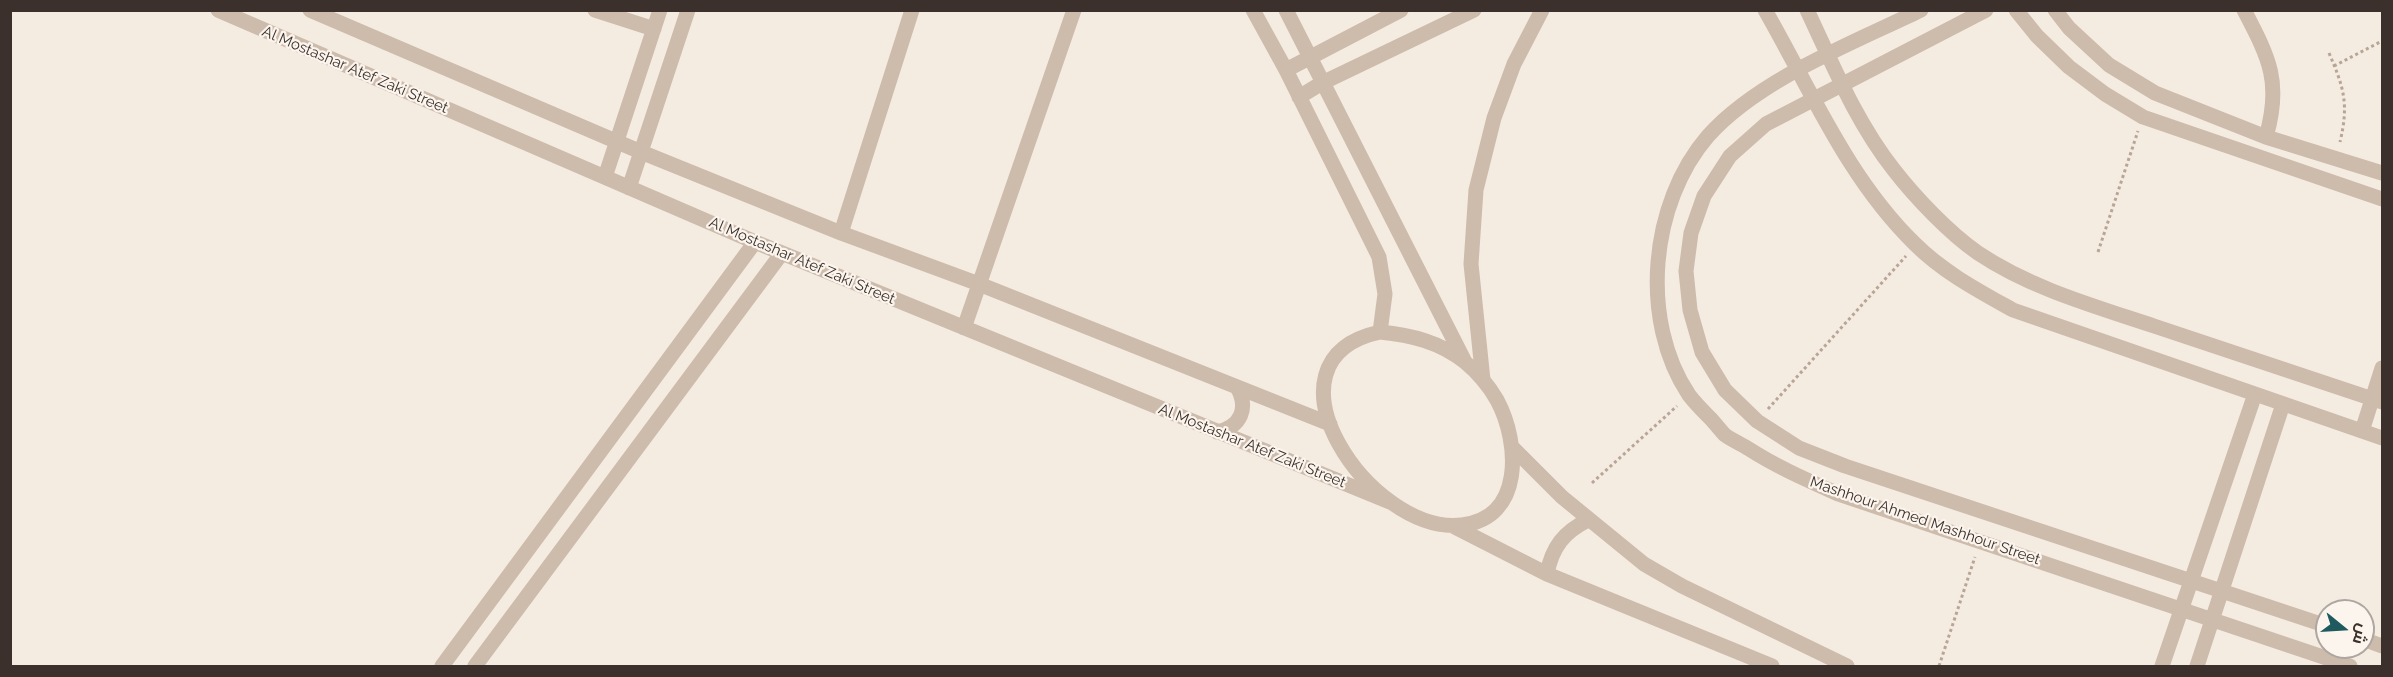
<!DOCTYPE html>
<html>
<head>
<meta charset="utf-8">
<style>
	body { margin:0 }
	#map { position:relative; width:2393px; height:677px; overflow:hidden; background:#f4ebe1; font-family:Raleway,Cairo,sans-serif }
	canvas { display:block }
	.frame { position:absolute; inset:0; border:12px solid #3b302b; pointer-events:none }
	.north { position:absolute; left:2315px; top:599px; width:60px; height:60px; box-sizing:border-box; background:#fbf5ee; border:2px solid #aea6a0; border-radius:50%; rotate:108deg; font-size:16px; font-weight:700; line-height:24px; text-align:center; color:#3b302b }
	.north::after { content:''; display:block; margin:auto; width:21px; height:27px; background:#1f5a5e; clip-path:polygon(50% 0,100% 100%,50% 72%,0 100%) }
</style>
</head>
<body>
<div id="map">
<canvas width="2393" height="677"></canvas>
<div class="frame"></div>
<div class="north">ش</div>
</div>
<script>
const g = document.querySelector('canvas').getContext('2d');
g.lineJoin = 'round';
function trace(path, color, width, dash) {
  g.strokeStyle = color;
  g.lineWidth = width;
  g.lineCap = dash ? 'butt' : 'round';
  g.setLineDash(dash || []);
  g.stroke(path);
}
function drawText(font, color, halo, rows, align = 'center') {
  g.font = font + ' Raleway,sans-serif';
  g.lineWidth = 4.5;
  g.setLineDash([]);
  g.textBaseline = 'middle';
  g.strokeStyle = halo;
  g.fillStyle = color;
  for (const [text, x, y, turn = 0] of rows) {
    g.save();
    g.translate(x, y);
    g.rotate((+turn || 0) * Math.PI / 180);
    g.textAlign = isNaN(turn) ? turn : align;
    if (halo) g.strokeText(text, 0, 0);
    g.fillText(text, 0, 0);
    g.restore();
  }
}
trace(new Path2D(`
	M2329,53C2344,88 2349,104 2340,142
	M2334,66L2382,41
	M2098,252L2138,131
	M1768,409L1906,256
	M1592,483L1677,406
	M1939,666L1975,557`), '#b9a596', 3, [3, 3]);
trace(new Path2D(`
	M218,10L755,242L1390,502
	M310,10L641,152L841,233L979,284L1330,424
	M595,10L654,29
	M1253,10L1286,70L1379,257L1385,294L1380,332
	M1286,10L1464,360
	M1765,10C1811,90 1848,179 1915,244C1943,272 1979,291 2013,310L2382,438
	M1807,10C1833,65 1856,122 1894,170C1915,197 1949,233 1978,253C2030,288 2094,306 2154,326C2230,351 2306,377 2382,402
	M1921,10C1853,43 1759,79 1708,136C1650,203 1639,320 1689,395C1695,403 1703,411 1710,418C1715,423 1720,430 1725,435C1732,440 1741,444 1749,449C1777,467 1807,480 1838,494L2350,666
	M1986,10L1766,124L1730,156L1704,196L1691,233L1686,271L1690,310L1702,352L1725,390L1757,421L1799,448L1845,466L2327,626
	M2016,10L2037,36L2069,67L2105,94L2143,117L2382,199
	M2055,10L2069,28L2109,65L2155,93L2266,137L2382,173
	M2244,10C2269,58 2282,82 2266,137
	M1286,70L1401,10
	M1299,97L1322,83L1474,10
	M605,177L660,10
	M629,188L688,10
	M841,233L912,10
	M964,328L1074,10
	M1380,332C1411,335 1440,342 1465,362C1477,372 1489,386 1497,400C1520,443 1524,518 1462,525C1371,536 1251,360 1380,332Z
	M1483,380L1471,264L1476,190L1494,118L1514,64L1542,10
	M2362,431L2382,368
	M1217,432C1241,427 1249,408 1237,387
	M1512,447L1562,497L1644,564L1682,586L1847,666
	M1453,526L1547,574L1772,666
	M1547,574C1552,547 1564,532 1588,520
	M2363,639L2382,646
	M442,666L755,242
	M475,666L782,253
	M2162,666L2255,394
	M2197,666L2283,404`), '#cdbbac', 15);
drawText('15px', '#3b302b', '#fbf5ee', [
	["Al Mostashar Atef Zaki Street",355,70,23],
	["Al Mostashar Atef Zaki Street",802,261,23],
	["Al Mostashar Atef Zaki Street",1252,446,22],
	["Mashhour Ahmed Mashhour Street",1925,521,19]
]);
</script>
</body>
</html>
